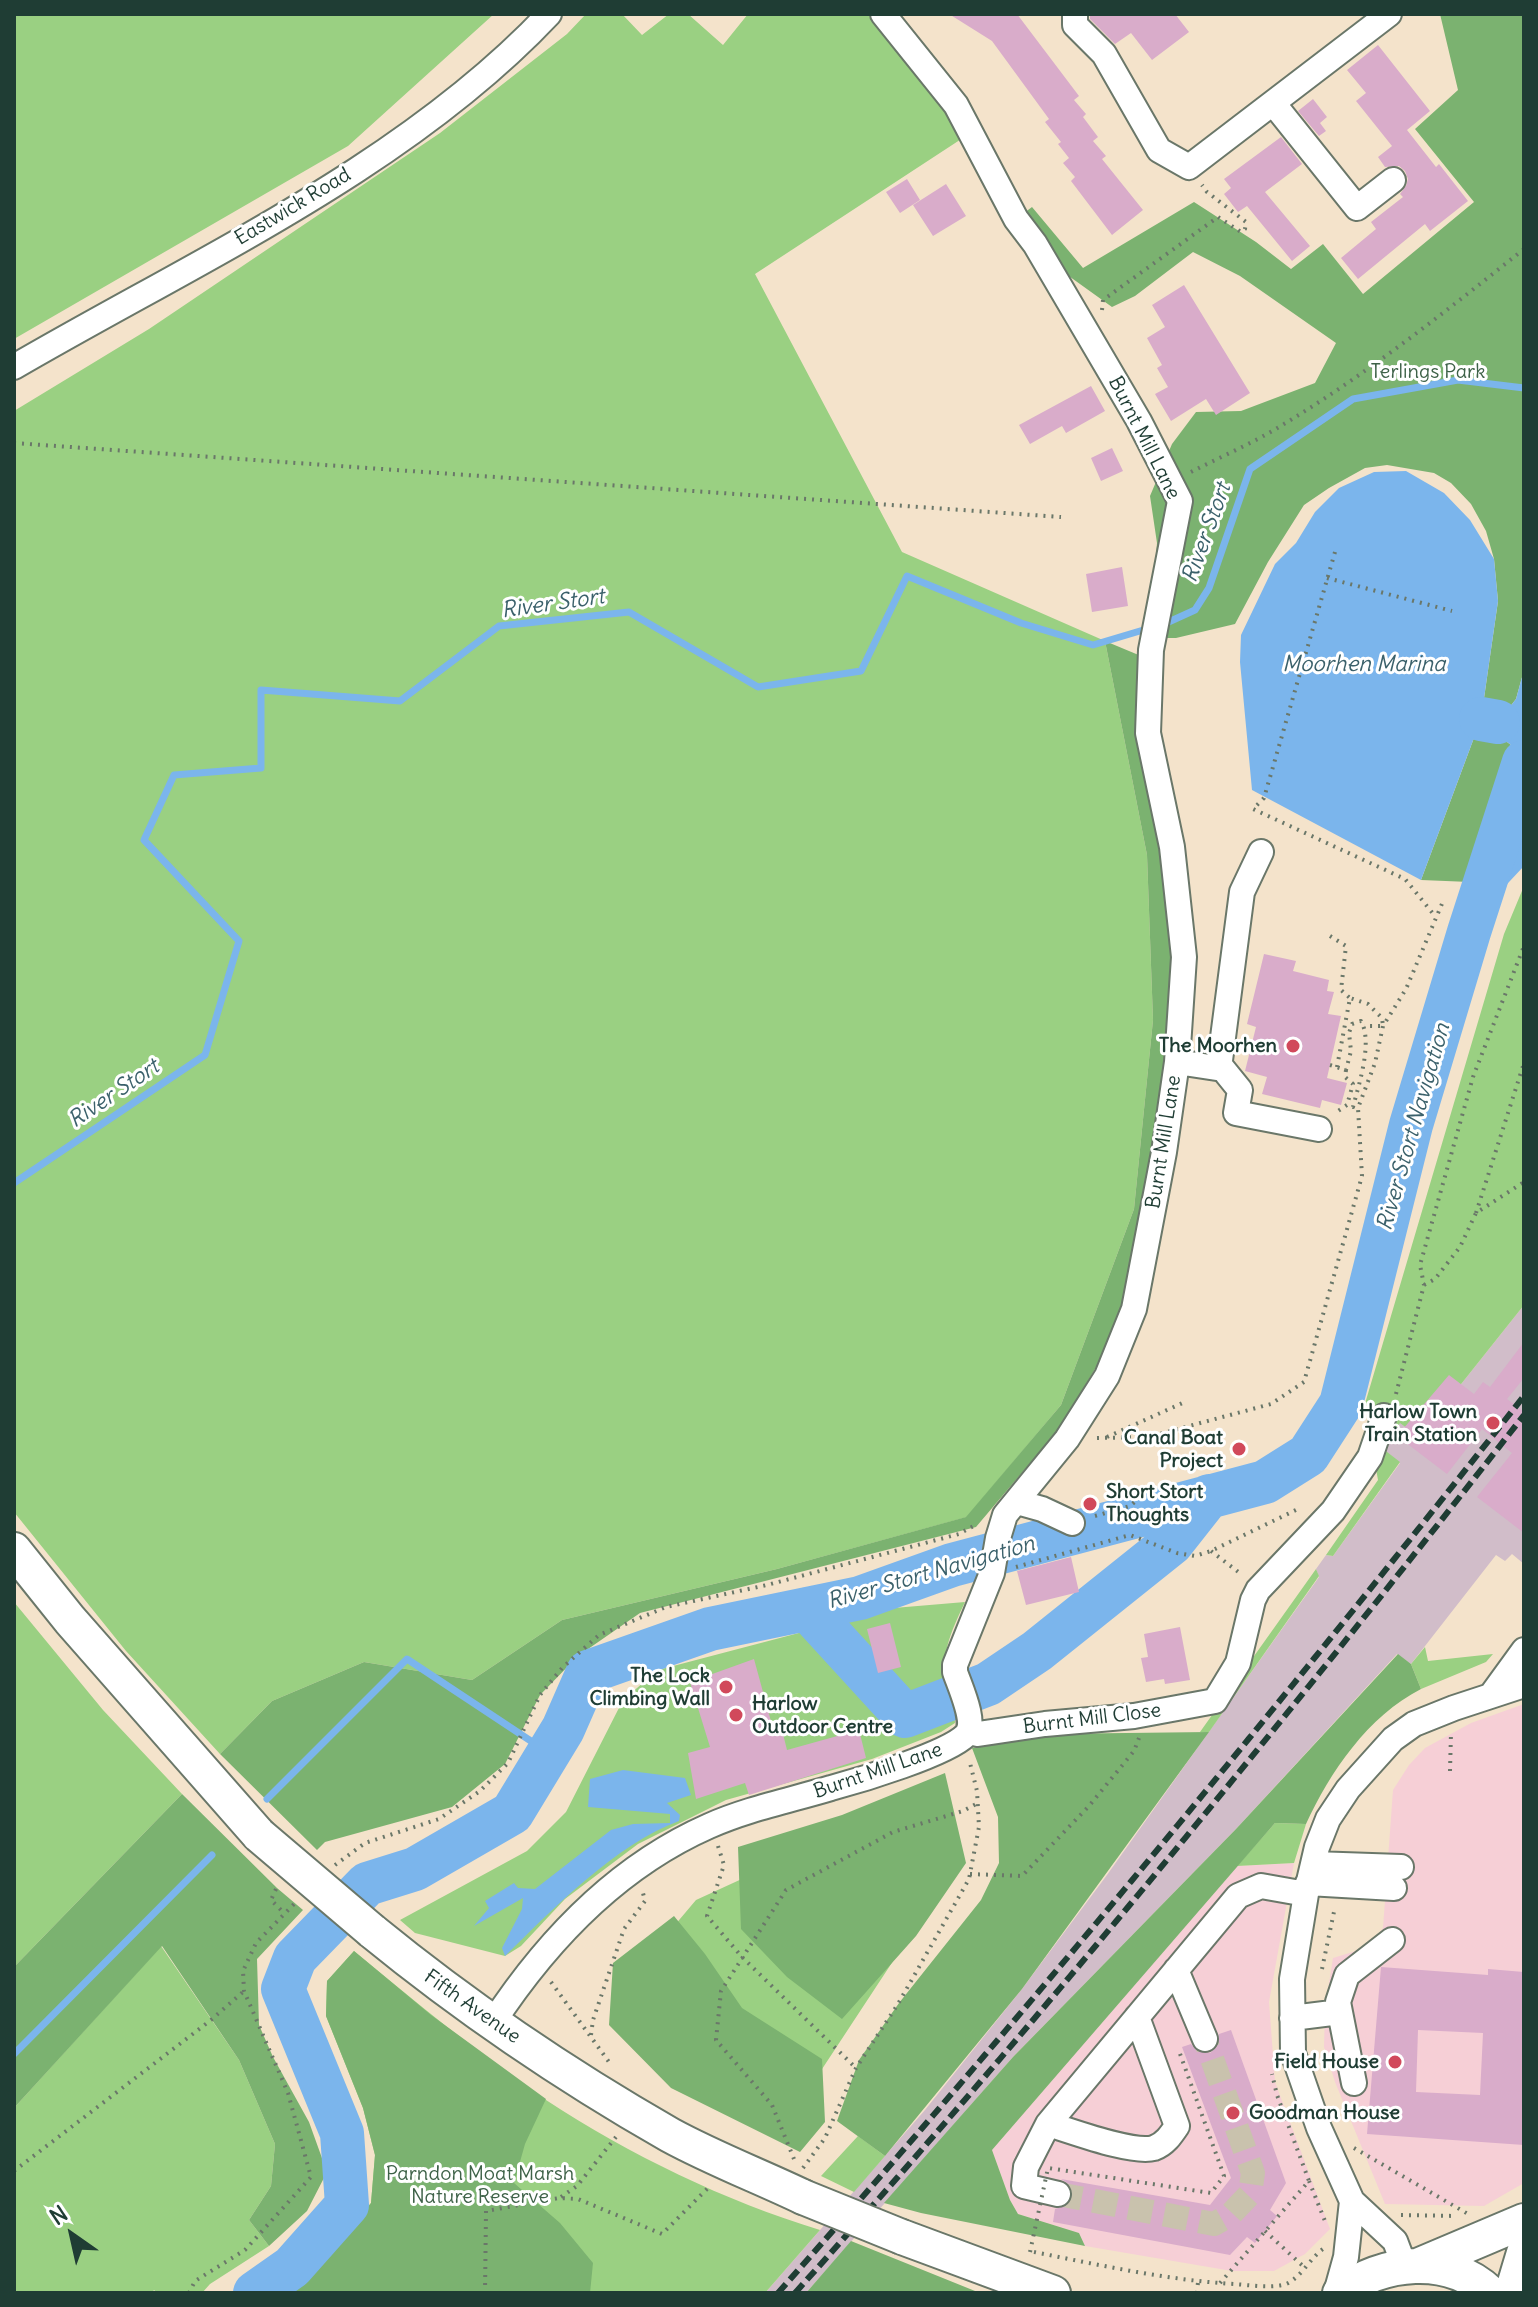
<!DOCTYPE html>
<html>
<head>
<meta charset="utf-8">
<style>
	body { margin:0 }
	#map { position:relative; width:1538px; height:2307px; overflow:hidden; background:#f4e3cb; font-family:Delius,sans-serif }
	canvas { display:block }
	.frame { position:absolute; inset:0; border:16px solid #1f3d34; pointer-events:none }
	.north { position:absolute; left:32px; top:2195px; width:80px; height:80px; -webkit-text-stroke:6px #fff; paint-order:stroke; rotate:326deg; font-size:22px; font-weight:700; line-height:32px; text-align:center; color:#1f3d34 }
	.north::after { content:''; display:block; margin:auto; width:28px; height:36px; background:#1f3d34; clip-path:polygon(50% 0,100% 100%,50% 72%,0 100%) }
</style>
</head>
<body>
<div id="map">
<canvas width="1538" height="2307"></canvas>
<div class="frame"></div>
<div class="north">N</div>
</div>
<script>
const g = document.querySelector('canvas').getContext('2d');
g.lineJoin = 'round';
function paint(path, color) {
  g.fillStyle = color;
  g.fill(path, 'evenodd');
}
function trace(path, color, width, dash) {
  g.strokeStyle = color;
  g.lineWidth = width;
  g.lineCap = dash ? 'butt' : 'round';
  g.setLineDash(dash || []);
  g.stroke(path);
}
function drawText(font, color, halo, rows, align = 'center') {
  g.font = font + ' Delius,sans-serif';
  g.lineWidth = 6;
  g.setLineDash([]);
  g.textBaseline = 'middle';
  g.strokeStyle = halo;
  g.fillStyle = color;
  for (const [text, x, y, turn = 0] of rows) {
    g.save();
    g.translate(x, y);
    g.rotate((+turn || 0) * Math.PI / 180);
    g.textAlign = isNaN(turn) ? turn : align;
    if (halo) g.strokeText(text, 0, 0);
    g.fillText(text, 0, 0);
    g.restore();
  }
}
paint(new Path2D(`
	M1524,1704V2183L1484,2206L1385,2204L1335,2082L1324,2047L1325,2008L1333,1958L1369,1947L1383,1928L1393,1790L1409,1765L1425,1748L1471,1723Z
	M1294,1863L1269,2002L1275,2082L1330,2229L1305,2254L1274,2271H1232L1085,2246L1079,2233L1018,2214L1010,2200L992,2150L1237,1866Z`), '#f6cfd6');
paint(new Path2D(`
	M1524,1305V1564L1512,1554L1505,1561L1496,1555L1411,1664L1397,1654L1236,1829L1013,2057L806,2293H765L925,2110L1022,1989L1107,1875L1319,1577L1316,1569L1326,1555L1333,1556L1400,1463L1382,1448L1400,1422L1419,1437Z`), '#d1bdc9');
paint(new Path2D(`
	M14,14H494L348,146L14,339Z
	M586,14H622L642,35L669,14H688L723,45L748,14H883L972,132L755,274L902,552L1105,641L1147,855L1153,1020L1134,1209L1061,1405L967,1517L777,1569L562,1620L472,1680L364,1662L272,1701L220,1754L126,1651L14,1512V411L149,329L440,133L567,34Z
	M1524,886V1305L1419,1437L1400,1423L1382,1448L1400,1462L1333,1556L1326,1555L1378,1480L1375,1463L1393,1415L1364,1407L1504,934Z
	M1316,1569L1319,1576L1209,1732H1200Z
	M14,1602L103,1710L182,1794L14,1967Z
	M965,1602C951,1632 938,1658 948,1693C951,1704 955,1710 955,1723L941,1732L872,1759L726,1800L638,1844L565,1899L521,1946L505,1956L415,1933L400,1920L527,1851L566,1812L623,1700L658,1670L894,1608Z
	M1425,1647L1428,1661L1493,1654L1486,1662L1421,1689L1411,1664Z
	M929,1793L949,1876L801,2101L620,1990L696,1900Z
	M1275,1823L1306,1824L1294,1863L1237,1866Z
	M161,1946L239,2060L275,2144L271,2186L249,2220L269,2246L210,2284L202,2293H157L154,2290L152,2293H14V2108Z
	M354,1951C416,2002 479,2055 546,2100C630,2155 725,2201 820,2230L765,2293H287L316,2270L371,2203L375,2155L363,2108L326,2016L327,1981Z
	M858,2136L885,2156L854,2192L821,2176Z`), '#9ad082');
paint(new Path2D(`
	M1440,14H1524V670L1516,699L1498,722L1503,739L1519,751L1497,829L1483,866L1481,880L1470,882L1421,880L1481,719L1498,601L1494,559L1486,531L1471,504L1451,483L1434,473L1387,465L1365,468L1329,488L1304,505L1268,562L1235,624L1176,638H1149L1157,543L1150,496L1172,444L1196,412L1241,411L1315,383L1336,343L1240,276L1193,252L1135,296L1112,307L1066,274L1016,219L1032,207L1083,268L1194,202L1256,242L1291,269L1323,244L1363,294L1474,202L1415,129L1458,90Z
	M1105,641L1141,656L1135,720L1176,898L1174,1015L1136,1264L1110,1344L1059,1429L976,1527L640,1613L578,1656L540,1695L505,1764L452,1807L325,1842L317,1850L220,1754L272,1701L364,1662L472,1680L562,1620L777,1569L966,1517L1061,1405L1134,1209L1153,1020L1147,855Z
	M1398,1654L1411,1664L1421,1689C1368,1716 1330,1772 1306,1824L1275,1823L992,2150L1010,2200L1018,2214L1079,2233L1085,2246L921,2213L884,2203L1013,2057L1236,1829Z
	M1209,1732L1022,1989L885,2156L837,2121L859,2060L899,2003L981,1900L999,1863L998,1817L972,1748L1043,1734Z
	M945,1773L966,1863L916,1936L842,2019L787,1977L741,1929L738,1847L842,1815Z
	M182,1794L277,1888L303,1910L257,1959L259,2025L273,2057L309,2122L327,2172L307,2211L269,2246L249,2220L271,2186L275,2144L239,2060L162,1946L14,2108V1967Z
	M674,1916L705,1954L742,2008L822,2059L825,2122L800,2152L671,2088L609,2025L613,1963Z
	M354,1951L431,2015L546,2099L525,2144L514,2183L560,2223L593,2263L590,2293H287L316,2270L371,2203L375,2155L363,2108L326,2016L327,1981Z
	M851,2241L980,2293H806Z`), '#7bb270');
paint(new Path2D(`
	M1406,471L1444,493L1470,520L1494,559L1498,601L1481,719L1421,880L1252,790L1240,662L1241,635L1275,564L1296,543L1315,512L1339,488L1374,472Z
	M1524,670V866L1494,898L1477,907L1483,866L1497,829L1519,751L1503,739L1498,722L1516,699Z
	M1133,1510L1136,1519L1023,1550L1022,1541Z
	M623,1770L685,1778L691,1795L667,1803L680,1815L679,1821C617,1843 552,1910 505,1956L502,1948L522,1909L523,1898L474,1926L489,1908L485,1901L514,1883L518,1888L535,1889L611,1830L633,1824L670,1823V1814L588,1807L590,1779Z`), '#7bb5ec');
trace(new Path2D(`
	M1162,625L1195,610L1209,588L1250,469L1353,399L1458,380L1524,388
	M14,1183L205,1055L239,941L144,840L174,775L261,768V690L400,701L499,626L629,612L758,687L861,671L907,576L1021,623L1093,645L1150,628
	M267,1799L407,1659L549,1753
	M14,2054L212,1855`), '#7bb5ec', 7);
trace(new Path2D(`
	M1481,719L1498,722
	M807,1609L905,1716L988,1684L1037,1651L1172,1543L1209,1496
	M255,2293L292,2267L347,2205L342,2133L283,1989L295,1958L367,1884L415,1869L512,1813L563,1729L588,1672L710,1629L860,1598L952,1565L1265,1482L1308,1455L1341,1404L1411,1125L1469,932L1524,762`), '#7bb5ec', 44);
paint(new Path2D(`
	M949,14H1017L1079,96L1074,100L1086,114L1083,117L1098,137L1093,141L1106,156L1102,159L1143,210L1112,235L1071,181L1075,177L1063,163L1069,158L1058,144L1061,142L1045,122L1049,119L992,41Z
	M1090,14H1175L1189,32L1152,60L1131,33L1115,44L1090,19Z
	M1378,45L1430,111L1407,130L1436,167L1439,164L1468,201L1430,231L1425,224L1358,279L1341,258L1376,229L1371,222L1403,197L1400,194L1406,186L1408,179L1405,171L1399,166L1385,167L1378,157L1392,146L1356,101L1366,93L1347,70Z
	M1313,99L1327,117L1320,123L1326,131L1319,136L1298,111Z
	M1281,137L1302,164L1265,192L1310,246L1292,261L1247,206L1238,212L1224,194L1231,188L1224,179Z
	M907,179L920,200L900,213L886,192Z
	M946,184L966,216L933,236L913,205Z
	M1184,285L1250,393L1216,415L1206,399L1171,421L1155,394L1168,387L1157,368L1162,365L1147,338L1165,327L1152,305Z
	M1091,386L1105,411L1066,433L1062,426L1030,444L1019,425Z
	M1112,448L1123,471L1101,481L1091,458Z
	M1122,567L1128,606L1092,612L1086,574Z
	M1264,954L1296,961L1293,971L1329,980L1327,991L1334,992L1328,1014L1341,1016L1327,1078L1347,1083L1341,1105L1322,1100L1320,1108L1262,1094L1267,1077L1245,1071L1256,1027L1247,1024Z
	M1524,1342V1378L1507,1399L1524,1412V1533L1477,1497L1512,1453L1482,1429L1447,1474L1397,1436L1449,1375L1474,1394L1483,1382L1490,1387Z
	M1071,1557L1079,1592L1026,1605L1017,1571Z
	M890,1623L901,1667L878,1673L867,1629Z
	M1180,1627L1190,1680L1165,1684L1164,1679L1146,1682L1141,1658L1148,1657L1144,1634Z
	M754,1659L775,1736L783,1734L787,1750L859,1730L866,1758L749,1795L745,1783L696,1799L688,1753L710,1747L690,1682Z
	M1381,1967L1488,1975V1969L1524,1972V2145L1367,2134ZM1418,2030L1483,2033L1480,2095L1416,2092Z
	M1231,2030L1286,2183L1270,2210L1277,2216L1255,2243L1247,2237L1230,2255L1053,2222L1055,2209L1068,2205L1073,2197L1069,2184L1061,2179L1210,2205L1231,2178L1182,2047L1191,2044L1197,2051L1210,2053L1217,2047L1219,2034Z`), '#d9acca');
trace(new Path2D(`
	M1058,2194L1214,2224L1230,2215L1250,2194L1253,2173L1205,2039`), '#c9c2ad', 24, [24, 12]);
const minor = new Path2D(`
	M1075,14V25L1104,54L1159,150L1189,167L1389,14
	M1273,103L1357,208L1393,180
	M14,367C194,262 405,167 549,14
	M1177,1062L1223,1069L1240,1090L1236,1113L1319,1129
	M1219,1068L1242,892L1261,852
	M1017,1502L1042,1509L1072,1523
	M1492,1694L1524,1650
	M969,1732L978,1734L1045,1724L1134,1716L1215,1701L1238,1663L1253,1600L1258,1590L1333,1511L1370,1457L1384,1416
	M1313,1864L1401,1867
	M1308,1883L1394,1888
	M1176,1970L1205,2039
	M1292,2018L1340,2012
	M492,2024C547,1940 616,1867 709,1826C747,1809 791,1800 831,1788C861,1780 947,1754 966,1735C977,1723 960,1687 955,1672V1665L992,1573L998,1538L1005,1515L1067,1439L1107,1376L1134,1309L1164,1152L1177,1062L1184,957L1172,847L1148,733L1151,650L1180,501L1139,421L1035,244L1016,219L956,105L883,14
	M1354,2083L1338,2002L1347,1975L1392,1940
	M1048,2124C1072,2131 1132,2154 1154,2148C1165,2144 1171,2135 1177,2126L1137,2017
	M1058,2194L1024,2186L1026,2167L1048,2124L1238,1896L1261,1886L1306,1894
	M1404,2265L1395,2241L1352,2201L1319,2128L1293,2053L1292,1979L1306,1894L1317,1847L1328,1819L1348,1789L1393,1739L1414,1724L1454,1708L1524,1685
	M1336,2293L1346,2257L1352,2201`);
const highway = new Path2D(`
	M14,1550L70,1620L259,1835
	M372,1931C465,2007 565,2075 670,2135C712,2158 759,2176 803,2197
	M902,2237L1053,2293
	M1420,2265L1524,2221
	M1340,2293C1382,2261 1448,2253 1490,2293
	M1512,2293L1524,2253`);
trace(minor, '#6a7769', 28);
trace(highway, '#6a7769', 38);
trace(new Path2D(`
	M1102,310L1103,300L1218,217L1241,232L1245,229L1246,222L1207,192L1202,185
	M14,443L1061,517
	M1191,472C1220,457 1251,444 1279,427C1366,375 1445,312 1524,249
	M1335,552L1264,798L1253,809L1405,879L1435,916
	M1327,578L1452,611
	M1330,936L1346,946L1341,990L1350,998
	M1330,1065L1346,1070L1351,1051L1349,1033L1352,1024L1361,1021C1373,1042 1359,1084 1353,1107L1347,1105L1335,1113
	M1337,1067L1350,998L1368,1004L1382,1018L1383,1026H1364
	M1346,1070L1345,1077L1353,1084L1347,1105
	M1476,1213L1524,1063
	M1424,1285L1435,1279L1460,1247L1476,1213L1524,1182
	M1396,1394L1424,1285L1420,1265L1473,1077L1524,946
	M1107,1437L1187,1401
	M1097,1438L1148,1437L1271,1404L1304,1382L1362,1176L1358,1108L1375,1063L1383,1026L1406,989L1444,899
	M1095,1516L1130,1506L1145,1493
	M1211,1551L1241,1574
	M1016,1567L1130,1535L1177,1553L1195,1556L1211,1551L1300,1508
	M1450,1771L1451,1733
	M718,1846L724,1865L707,1916L742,1957L856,2068
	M335,1865L365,1843L439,1819L480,1791L508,1763L540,1695L562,1668L599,1635L666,1607L767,1585L959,1534L977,1524
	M970,1874L1022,1876L1089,1806L1134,1751L1139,1738
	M276,1889L271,1900L284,1913
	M1322,1969L1335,1907
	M551,1982L609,2062
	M591,2035L593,2020L624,1929L645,1901L643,1893
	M1354,2148L1468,2214
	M794,2159L772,2105L716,2040L721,1991L786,1890L893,1832L963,1811L978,1803
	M803,2168L825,2138L856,2068L898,2004L969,1879L979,1827L977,1791L969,1759
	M14,2171L211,2020L244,1991
	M1309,2181L1325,2221
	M561,2197L577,2186L616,2137
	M1401,2215L1456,2216
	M1265,2231L1304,2267
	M1034,2252C1100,2265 1166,2280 1234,2284C1249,2285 1267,2288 1283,2285C1299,2281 1310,2258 1323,2249
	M1220,2283L1309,2181L1277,2095L1272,2074
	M189,2293L195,2281L245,2250L311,2177L288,2093L244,1991L243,1971L256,1943L297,1901
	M485,2293L486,2211L559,2198L578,2199L662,2234L710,2186
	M1197,2293L1198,2282`), '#6a7769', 4, [2, 6]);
trace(minor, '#fff', 24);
trace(highway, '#fff', 34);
trace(new Path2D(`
	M778,2293C1036,2002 1283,1701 1524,1396
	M795,2293C1049,2010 1290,1714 1524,1415`), '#1f3d34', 6, [12, 6]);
const highwayBridge = new Path2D(`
	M259,1835L372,1931
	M803,2197L902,2237`);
trace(highwayBridge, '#6a7769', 38, []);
trace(new Path2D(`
	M1030,2252L1048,2168L1211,2193L1224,2176L1179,2051`), '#6a7769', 4, [2, 6]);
trace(highwayBridge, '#fff', 34);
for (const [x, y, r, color] of [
	[1293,1046,8,"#d1495b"],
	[1493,1423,8,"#d1495b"],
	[1239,1449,8,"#d1495b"],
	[1090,1504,8,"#d1495b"],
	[726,1687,8,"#d1495b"],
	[736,1715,8,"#d1495b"],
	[1395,2062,8,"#d1495b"],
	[1233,2113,8,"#d1495b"]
]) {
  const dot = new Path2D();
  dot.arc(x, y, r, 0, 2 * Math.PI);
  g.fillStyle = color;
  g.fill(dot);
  trace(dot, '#fff', 3);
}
drawText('20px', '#1f3d34', '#fff', [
	["Eastwick Road",293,207,-31],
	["Burnt Mill Lane",1144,438,63],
	["Burnt Mill Lane",1164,1142,-81],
	["Burnt Mill Close",1092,1719,-7],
	["Burnt Mill Lane",878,1771,-19],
	["Fifth Avenue",472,2007,35]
]);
drawText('20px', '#3e6248', '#fff', [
	["Terlings Park",1428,372],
	["Parndon Moat Marsh",480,2174],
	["Nature Reserve",480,2197]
]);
drawText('bold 20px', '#1f3d34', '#fff', [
	["The Moorhen",1277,1046],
	["Harlow Town",1477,1412],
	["Train Station",1477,1435],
	["Canal Boat",1223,1438],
	["Project",1223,1461],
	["Short Stort",1106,1492,"left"],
	["Thoughts",1106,1515,"left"],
	["The Lock",710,1676],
	["Climbing Wall",710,1699],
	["Harlow",752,1704,"left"],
	["Outdoor Centre",752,1727,"left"],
	["Field House",1379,2062],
	["Goodman House",1249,2113,"left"]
], 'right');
drawText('italic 22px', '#3b616b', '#fff', [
	["River Stort",1207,533,-70],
	["River Stort",553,604,-8],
	["Moorhen Marina",1364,665],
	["River Stort",114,1094,-34],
	["River Stort Navigation",1414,1127,-74],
	["River Stort Navigation",931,1573,-16]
]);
</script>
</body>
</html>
